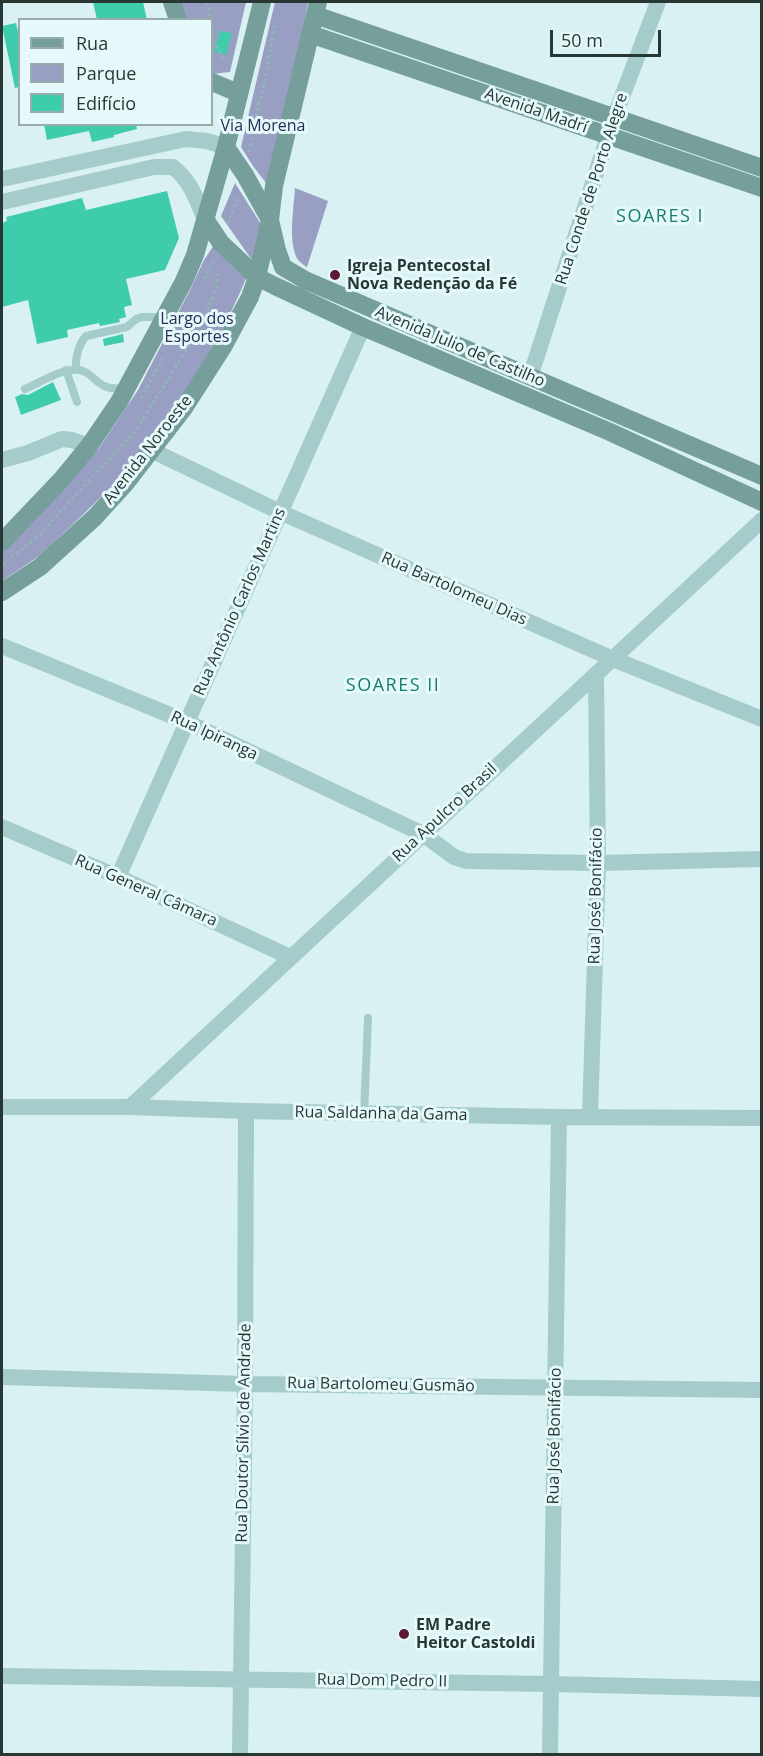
<!DOCTYPE html>
<html>
<head>
<meta charset="utf-8">
<style>
	body { margin:0 }
	#map { position:relative; width:763px; height:1756px; overflow:hidden; background:#daf1f3; font-family:"Open Sans",sans-serif }
	canvas { display:block }
	.frame { position:absolute; inset:0; border:3px solid #273734; pointer-events:none }
	.legend { position:absolute; left:18px; top:18px; width:195px; height:108px; box-sizing:border-box; background:#e6f9fa; border:2px solid #9aabab; margin:0; padding:8px 10px; list-style:none; font-size:18px; color:#273734 }
	.legend li { display:flex; align-items:center; gap:12px; height:30px }
	.legend b { width:30px; border:2px solid #9aabab }
	.scale { position:absolute; left:550px; top:30px; width:111px; height:27px; box-sizing:border-box; border:3px solid #273734; border-top:0; padding-left:8px; font-size:18px; line-height:21px; white-space:nowrap; color:#273734; -webkit-text-stroke:4px #e6f9fa; paint-order:stroke }
</style>
</head>
<body>
<div id="map">
<canvas width="763" height="1756"></canvas>
<div class="frame"></div>
<ul class="legend">
<li><b style="height:8px;background:#769f9b"></b>Rua</li>
<li><b style="height:16px;background:#999ec3"></b>Parque</li>
<li><b style="height:16px;background:#3eccad"></b>Edifício</li>
</ul>
<div class="scale">50 m</div>
</div>
<script>
const g = document.querySelector('canvas').getContext('2d');
g.lineJoin = 'round';
function paint(path, color) {
  g.fillStyle = color;
  g.fill(path, 'evenodd');
}
function trace(path, color, width, dash) {
  g.strokeStyle = color;
  g.lineWidth = width;
  g.lineCap = dash ? 'butt' : 'round';
  g.setLineDash(dash || []);
  g.stroke(path);
}
function drawText(font, color, halo, rows, align = 'center') {
  g.font = font + ' "Open Sans",sans-serif';
  g.lineWidth = 6;
  g.setLineDash([]);
  g.textBaseline = 'middle';
  g.strokeStyle = halo;
  g.fillStyle = color;
  for (const [text, x, y, turn = 0] of rows) {
    g.save();
    g.translate(x, y);
    g.rotate((+turn || 0) * Math.PI / 180);
    g.textAlign = isNaN(turn) ? turn : align;
    if (halo) g.strokeText(text, 0, 0);
    g.fillText(text, 0, 0);
    g.restore();
  }
}
paint(new Path2D(`
	M181,2H246L230,72L212,74V20L185,19Z
	M275,2H308C298,63 283,123 266,183L253,166L241,147Z
	M235,183L264,229L254,263L221,216Z
	M295,188L328,201L307,267C306,267 300,262 299,261C287,246 294,207 295,188Z
	M214,245L248,274C208,371 147,456 70,527C59,537 48,549 36,558C25,566 13,573 2,581V549L37,518L99,448L138,390L190,290L204,260Z`), '#999ec3');
paint(new Path2D(`
	M93,2H143L147,20H97Z
	M16,23L20,40V87L15,88L2,26Z
	M220,31L232,33L226,55L214,52Z
	M44,124H136L137,129L114,135V137L92,142L89,131L47,140Z
	M167,191L179,238L165,270L126,279L132,305L124,307L126,317L119,319L120,322L100,326L99,323L67,330L68,337L37,344L28,300L2,307V223L7,221L6,217L82,198L86,210Z
	M123,334L124,342L104,346L103,339Z
	M53,382L61,400L21,415L15,397L22,394L28,395Z`), '#3eccad');
trace(new Path2D(`
	M207,2L211,20
	M212,29L213,42L224,58
	M249,152L253,129L265,80L275,24
	M228,224L238,196
	M204,279L209,271L215,258
	M141,398L164,356
	M2,565L37,537L136,430L185,352L206,315L217,285L219,270`), '#8fb7b6', 3, [3, 3]);
trace(new Path2D(`
	M76,369C75,358 79,344 86,336L127,327L136,319L142,317H159L164,319
	M66,370L77,402
	M25,389C41,382 67,365 83,371C92,374 98,385 107,387C112,389 120,388 126,389
	M364,1114L368,1018`), '#a5cbcb', 8);
trace(new Path2D(`
	M2,179L186,139L207,141L226,147
	M2,202L154,167H173C192,183 195,197 205,219
	M530,377L614,118L658,2
	M151,450L280,512L613,659L762,719
	M2,460L28,453L62,439L72,440L89,446
	M2,646L187,722L423,834L454,857L466,861L598,863L762,859
	M2,827L118,877L290,957
	M118,877L363,327
	M2,1107H130L246,1111L559,1117L762,1118
	M130,1107L762,520
	M590,1117L598,863L596,675
	M2,1377L245,1384L762,1390
	M2,1676L551,1684L762,1689
	M240,1754L245,1384L246,1111
	M550,1754L559,1117`), '#a5cbcb', 16);
trace(new Path2D(`
	M172,2L178,20
	M315,15L762,168
	M310,34L762,188
	M212,82L238,93
	M226,147L245,175L270,220L277,250L283,267L305,280L762,476
	M205,219L221,243L257,277L275,286L363,327L610,432L762,502
	M2,542L62,479L89,446L119,402L184,281L195,255L226,147L262,2
	M2,592L40,567L95,517L125,484L184,408L223,347L250,297L257,277L270,220L274,186L318,2`), '#769f9b', 18);
for (const [x, y, r, color] of [
	[335,275,6,"#5a1a33"],
	[404,1634,6,"#5a1a33"]
]) {
  const dot = new Path2D();
  dot.arc(x, y, r, 0, 2 * Math.PI);
  g.fillStyle = color;
  g.fill(dot);
  trace(dot, '#e6f9fa', 2);
}
drawText('16px', '#273734', '#e6f9fa', [
	["Avenida Madrí",536,111,19],
	["Rua Conde de Porto Alegre",592,189,-72],
	["Avenida Julio de Castilho",460,347,23],
	["Avenida Noroeste",148,450,-52],
	["Rua Bartolomeu Dias",454,589,24],
	["Rua Antônio Carlos Martins",240,602,-66],
	["Rua Ipiranga",214,736,25],
	["Rua Apulcro Brasil",445,813,-43],
	["Rua General Câmara",146,891,24],
	["Rua José Bonifácio",596,896,-89],
	["Rua Saldanha da Gama",381,1114,1],
	["Rua Bartolomeu Gusmão",381,1385,1],
	["Rua Doutor Sílvio de Andrade",244,1433,-89],
	["Rua José Bonifácio",555,1436,-89],
	["Rua Dom Pedro II",382,1681,1]
]);
drawText('16px', '#292d56', '#e6f9fa', [
	["Via Morena",263,126],
	["Largo dos",197,319],
	["Esportes",197,337]
]);
drawText('bold 16px', '#273734', '#e6f9fa', [
	["Igreja Pentecostal",347,266],
	["Nova Redenção da Fé",347,284],
	["EM Padre",416,1625],
	["Heitor Castoldi",416,1643]
], 'left');
g.letterSpacing = '1.5px';
drawText('18px', '#1a7e67', '#e6f9fa', [
	["SOARES I",660,217],
	["SOARES II",393,686]
]);
g.letterSpacing = '0px';
</script>
</body>
</html>
